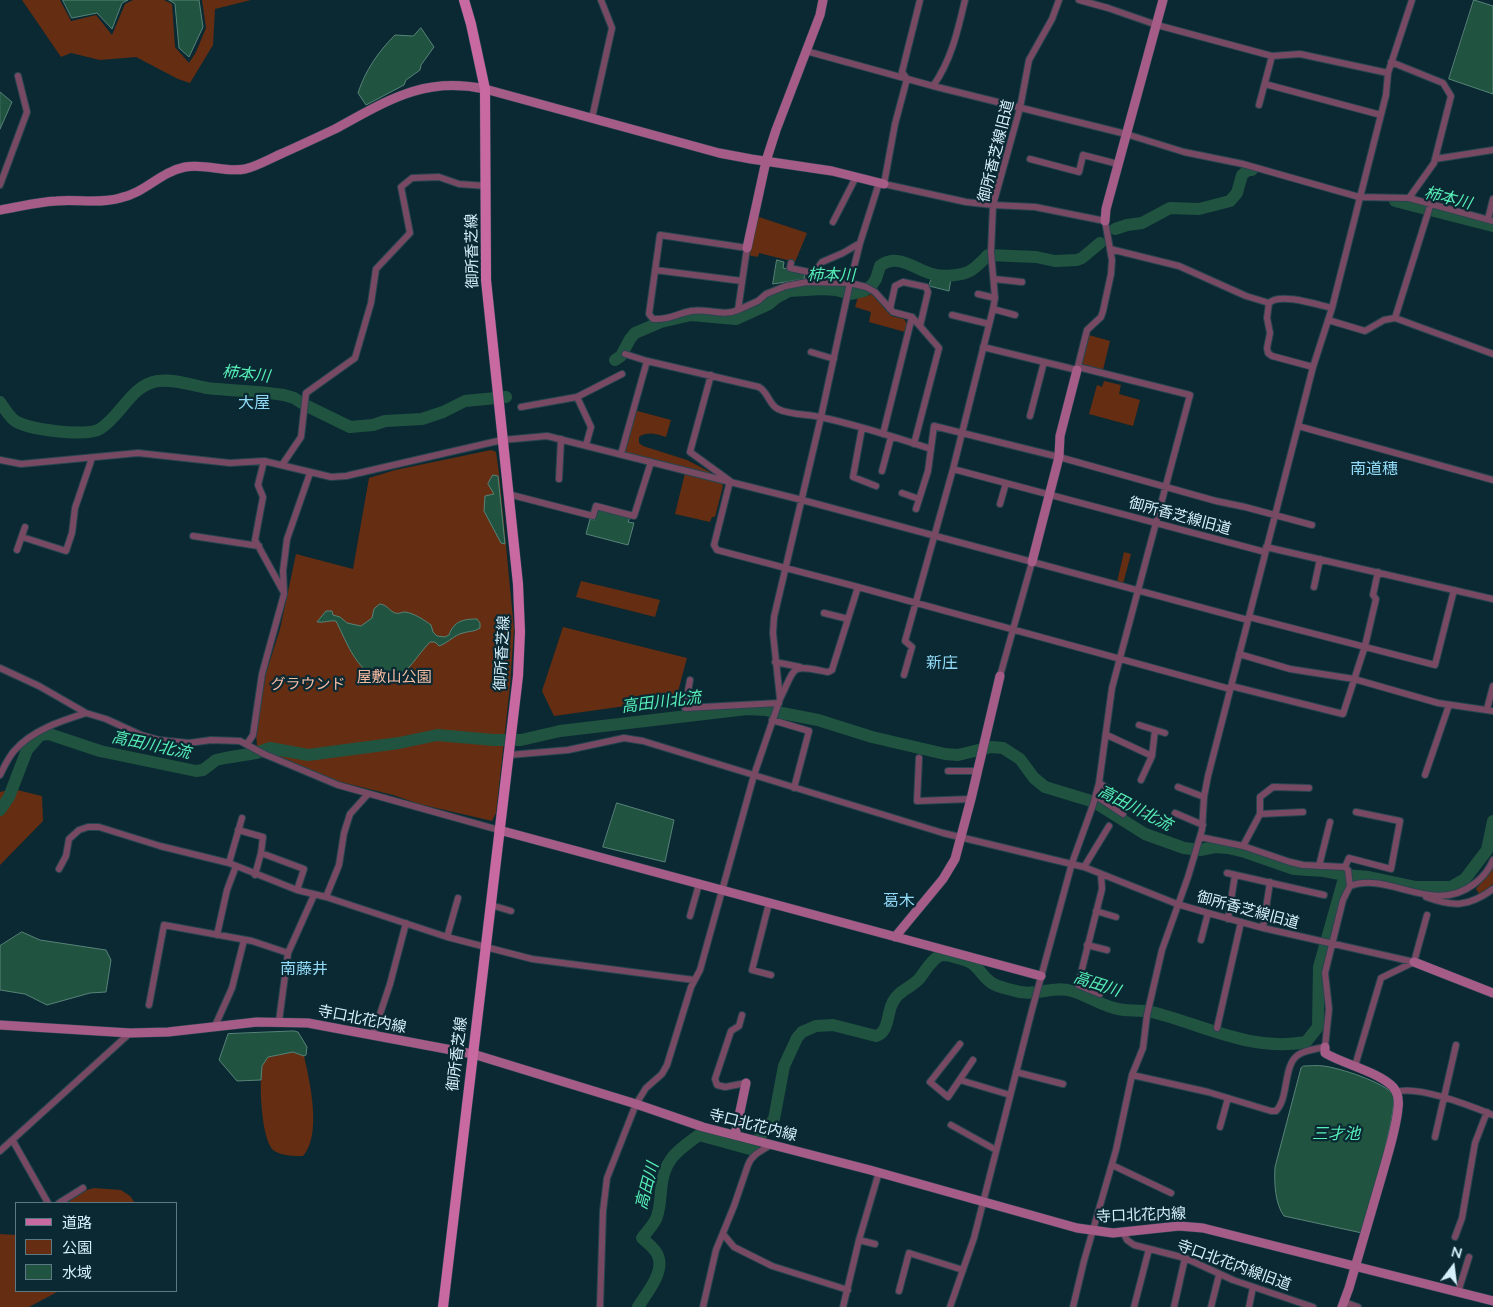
<!DOCTYPE html>
<html>
<head>
<meta charset="utf-8">
<style>
	body { margin:0 }
	#map { position:relative; width:1493px; height:1307px; overflow:hidden; background:#0a2933; font-family:Lato,"Noto Sans JP",sans-serif }
	canvas { display:block }
	.legend { position:absolute; left:15px; top:1202px; width:162px; height:90px; box-sizing:border-box; background:#0a2933; border:1px solid #5c7983; margin:0; padding:6px 9px; list-style:none; font-size:15px; color:#d6f0fb }
	.legend li { display:flex; align-items:center; gap:10px; height:25px }
	.legend b { width:25px; border:1px solid #5c7983 }
	.north { position:absolute; left:1428px; top:1242px; width:50px; height:50px; -webkit-text-stroke:4px #0a2933; paint-order:stroke; rotate:15deg; font-size:14px; font-weight:700; line-height:20px; text-align:center; color:#d6f0fb }
	.north::after { content:''; display:block; margin:auto; width:18px; height:22px; background:#d6f0fb; clip-path:polygon(50% 0,100% 100%,50% 72%,0 100%) }
</style>
</head>
<body>
<div id="map">
<canvas width="1493" height="1307"></canvas>
<ul class="legend">
<li><b style="height:6px;background:#c869a2"></b>道路</li>
<li><b style="height:14px;background:#652d11"></b>公園</li>
<li><b style="height:14px;background:#215440"></b>水域</li>
</ul>
<div class="north">N</div>
</div>
<script>
const g = document.querySelector('canvas').getContext('2d');
g.lineJoin = 'round';
function paint(path, color) {
  g.fillStyle = color;
  g.fill(path, 'evenodd');
}
function trace(path, color, width, dash) {
  g.strokeStyle = color;
  g.lineWidth = width;
  g.lineCap = dash ? 'butt' : 'round';
  g.setLineDash(dash || []);
  g.stroke(path);
}
function drawText(font, color, halo, rows, align = 'center') {
  g.font = font + ' Lato,"Noto Sans JP",sans-serif';
  g.lineWidth = 4.5;
  g.setLineDash([]);
  g.textBaseline = 'middle';
  g.strokeStyle = halo;
  g.fillStyle = color;
  for (const [text, x, y, turn = 0] of rows) {
    g.save();
    g.translate(x, y);
    g.rotate((+turn || 0) * Math.PI / 180);
    g.textAlign = isNaN(turn) ? turn : align;
    if (halo) g.strokeText(text, 0, 0);
    g.fillText(text, 0, 0);
    g.restore();
  }
}
paint(new Path2D(`
	M22,0H60L71,21L96,15L112,35L125,4L133,0H164L172,4L175,47L189,63L196,52L206,28L202,0H251L215,9L213,45L190,83L178,79L136,57L100,60L71,53L61,57Z
	M756,216L807,233L795,262L759,253L758,257L747,255Z
	M872,294L891,316L904,319L908,325L905,332L869,322L871,312L855,307L858,297H864Z
	M1089,335L1110,341L1103,370L1082,364Z
	M1104,381L1121,385L1119,394L1140,400L1133,426L1089,414L1097,385L1102,387Z
	M630,409L671,420L666,437C656,434 648,431 639,437V443L643,446L687,460L710,472V475L618,452Z
	M491,450L496,452L499,473L514,629L510,686L496,813L492,821L419,804L393,795L333,780L255,749L257,746L256,734L266,673L280,629L296,554L353,569L369,478L395,470Z
	M685,473L720,481L723,486L715,517H712L710,522L675,514Z
	M1124,552L1131,554L1123,584L1117,582Z
	M581,581L660,600L655,617L576,597Z
	M563,627L687,658L676,699L554,716L542,691Z
	M13,789L42,796L43,821L0,865V792Z
	M1493,868V884L1480,895L1476,889Z
	M293,1052L304,1056C310,1082 322,1135 303,1156C294,1156 281,1156 273,1150C261,1138 259,1082 262,1067C263,1063 266,1060 268,1057Z
	M94,1188L121,1190L130,1196L135,1203H59L72,1194Z
	M0,1234L16,1235V1291H59L29,1307H0Z`), '#652d11');
const water = new Path2D(`
	M63,0H128L122,3L112,29L97,13L72,18Z
	M169,0H199L203,27L189,57L179,48L175,4Z
	M1474,0L1493,6V94L1449,79Z
	M421,28L434,47L421,65L420,70L406,80L404,85L366,105L358,93C365,71 378,52 395,35L413,36Z
	M0,92L12,102L0,129Z
	M777,260L784,262L783,268L805,273L804,279L773,284Z
	M932,278H951L949,291L929,286Z
	M493,475L498,476L505,544L501,543L484,511L485,496L494,494L488,484Z
	M597,508L630,517L628,522L634,523L628,545L586,534L590,519L594,520Z
	M380,604C387,605 388,609 393,612C398,615 401,612 405,612C414,613 424,620 431,625L433,632L437,636L445,637L449,635C454,621 463,619 477,619L480,623V628C474,632 469,631 463,633C454,635 448,643 439,646L435,642H430C421,651 411,667 402,674C398,677 392,679 387,679C358,678 347,642 336,621C329,620 324,623 317,622L326,611H332L333,615L340,617L347,623L361,626L372,618L374,609Z
	M617,803L674,820L665,862L603,847Z
	M22,932L40,940L106,950L111,960L106,992L90,993L47,1005L25,994L0,990V946Z
	M294,1031L298,1032L307,1047L306,1055L304,1056L293,1052L268,1057L262,1066L261,1080L237,1081L219,1060L228,1034Z
	M1304,1066C1310,1066 1317,1065 1323,1066C1337,1067 1387,1083 1393,1095C1399,1109 1367,1212 1362,1233L1284,1216C1275,1204 1274,1182 1275,1167L1301,1068Z`);
paint(water, '#215440');
trace(water, '#578378', 1);
trace(new Path2D(`
	M1395,201L1493,226
	M1115,229L1127,225L1142,223L1170,208L1199,209L1230,201L1237,193L1242,175L1248,170H1252
	M615,360L621,356L630,339L635,333L661,322L691,315L736,319L769,304L776,298L789,291L822,289L836,290L851,294L864,291L872,285L876,279L880,266C897,252 916,270 932,274C943,277 960,276 970,271C977,267 983,260 988,255L1036,257L1055,261L1077,260L1082,258L1100,243
	M0,402C4,408 9,416 14,420C26,430 87,437 100,429C122,415 131,385 158,381C175,379 191,385 207,388C233,391 258,391 284,395L294,398L305,405L350,427L373,425L385,421L422,419L443,412L465,401L506,397
	M0,810L9,797L27,750L40,735L49,734L100,751L196,771L203,770L216,760L225,758L256,753L270,748L308,755L399,743L437,735L494,740H521L560,731L747,709L766,710L818,720L872,737L945,754L958,755L991,747L1003,748L1020,759L1034,778L1045,787L1088,800L1099,805L1145,834L1184,848L1200,850L1215,847L1228,848L1245,852L1294,869L1324,871L1345,875L1369,877L1416,887H1451L1465,879L1487,850L1493,821
	M638,1307C646,1294 665,1272 658,1256C656,1249 647,1243 642,1238C647,1232 653,1225 656,1219C660,1210 660,1200 661,1191C663,1161 675,1152 699,1135L750,1149L774,1119L784,1066L797,1038L802,1032L816,1026L833,1025L876,1036C889,1032 887,1014 892,1004C897,991 911,988 919,979C925,972 933,956 943,955C949,955 971,961 975,966C980,970 983,976 988,980C994,986 1004,988 1012,990C1035,998 1051,985 1072,991C1086,995 1099,1004 1114,1008C1126,1012 1139,1009 1152,1012C1204,1025 1250,1052 1306,1042L1318,1027L1319,967L1345,875`), '#215440', 12);
const street = new Path2D(`
	M920,0L902,72L907,79L895,124L884,184L966,202L993,205L1035,207L1105,221L1112,260L1111,274L1103,311L1101,317L1087,330L1077,370L983,347
	M1079,0L1108,8L1157,25L1272,56L1300,54L1388,73
	M806,51L933,86L1126,134L1184,152L1243,164L1359,197L1409,198L1493,221
	M1391,62L1443,83L1451,96L1434,163L1409,198
	M1265,84L1381,115
	M933,86C951,61 958,30 965,0
	M1259,105L1272,56
	M592,118L612,28L601,0
	M1030,159L1079,172L1083,155L1118,164
	M1435,159L1493,150
	M0,185L27,112L18,76
	M1488,219L1493,199
	M833,222L856,177
	M1110,249L1179,266L1246,296L1269,303L1267,318L1270,333L1267,348L1268,353L1272,356L1313,367
	M791,263L790,268L813,273
	M655,270L742,281
	M994,279L1022,282
	M807,282L822,262L843,253L860,243
	M978,294L995,298
	M1269,303C1280,292 1318,305 1332,308
	M890,309L895,286L903,282L926,287L928,292L920,326
	M993,309L1015,315
	M738,310C723,317 707,308 691,311C676,314 670,320 653,319L649,314L660,235L747,248L738,310L758,301L766,294L786,286L807,282L850,283L866,287L875,292L893,312L912,317L939,348L914,444
	M952,315L989,324
	M1395,318L1431,203
	M1328,320L1365,331L1384,320L1395,318L1493,354
	M811,352L834,359
	M625,354L647,361
	M711,375L690,452L730,481L714,545L717,550L858,587L1230,689
	M577,397L591,427L586,445
	M521,407L577,397L622,374
	M1030,416L1044,362
	M1298,426L1493,480
	M862,428L853,477L876,486
	M883,434L912,317
	M621,454L647,361L759,387C769,393 769,405 778,409C790,415 807,414 820,417C857,425 895,437 931,449
	M0,460L21,464L138,453L230,463L264,461L331,477L346,476L502,440L547,436L802,500L1248,620
	M264,461L258,485L263,497L255,540L283,591
	M282,465L301,437L306,393L355,358L371,303L376,269L410,233L401,187L412,178L439,177L459,184L486,186
	M953,469L1265,552
	M882,471L891,437
	M559,479L561,439
	M902,493L919,499
	M508,494L593,516L596,506L634,516L651,462
	M1000,504L1006,483
	M916,509L928,471L934,426L1059,457L1216,501L1245,507L1312,525
	M193,536L259,546
	M22,537L66,551L72,533L75,508L92,458
	M1266,547L1493,599
	M17,550L25,527
	M1314,587L1320,559
	M824,613L848,619
	M1249,617L1435,665L1454,590
	M1239,654L1290,669L1354,679L1438,703L1493,711
	M775,662L800,667
	M0,668L39,686L86,713L106,719L141,735L159,740L189,743L211,740L240,741L264,754L338,785L499,830
	M904,675L912,647L905,641L953,469L993,309L995,298L991,252L993,205L1020,108L1029,60L1052,19L1059,0
	M1000,676L1032,562
	M690,680L685,708L779,703
	M1231,686L1343,714L1365,646L1376,599L1373,595L1378,572
	M780,699C797,664 790,665 828,672L832,670L858,587
	M1487,709L1493,686
	M772,720L809,731L794,788
	M1139,725L1155,730L1152,756
	M1155,730L1165,733
	M1107,735L1152,756L1141,780
	M247,744L253,735L262,674L284,594L283,571L287,539L310,473
	M509,755L568,750L624,738L643,741L943,833L1084,867L1177,904L1208,913L1263,928L1414,962
	M919,758L917,801L971,799
	M948,771H978
	M0,775C4,767 8,758 14,751C32,730 61,721 86,713
	M1425,775L1449,705
	M1099,783L1145,811
	M1178,787L1204,797
	M1096,796L1123,814
	M1175,813L1203,825
	M1260,814L1303,812
	M238,830L263,837L261,853L255,875
	M1200,837L1243,846L1290,862L1303,865L1345,867L1348,870L1350,886
	M1243,846L1260,814V797L1273,787L1309,788
	M261,853L304,869L297,890
	M229,863L242,818
	M1319,866L1330,822
	M1084,867L1109,826
	M1345,867L1349,858L1391,869L1400,821L1356,812
	M59,869L66,856L69,839L79,830L88,827H99L160,846L229,863L297,890L326,897L447,937L532,959L694,980
	M1227,873L1324,895
	M326,897L339,865L344,833L350,814L368,794
	M1426,897C1453,907 1469,907 1493,889
	M769,903L752,970L771,975
	M491,905L511,911
	M1096,911L1116,917
	M690,916L699,884
	M1228,919L1235,875
	M1263,928L1270,882
	M217,935L227,890L236,866
	M447,937L458,898
	M1201,940L1208,913
	M1087,945L1107,950
	M1100,994L1078,985L1102,889L1101,874
	M149,1005L164,925L252,941L288,953
	M742,1015L739,1026L731,1031L715,1079L717,1085L725,1087L746,1083
	M279,1021L288,953L314,895
	M215,1026L232,988L244,940
	M1217,1028L1241,922
	M373,1035L390,984L406,923
	M960,1044L930,1082L948,1097L973,1060
	M1355,1066L1381,978L1414,962L1427,915
	M1016,1072L1063,1084
	M1132,1075L1208,1092L1271,1111H1276C1289,1098 1283,1065 1298,1055C1305,1050 1316,1049 1325,1047L1329,1009L1325,973L1343,900L1350,886C1389,871 1432,916 1474,884C1482,878 1489,870 1493,860
	M960,1080L1010,1095
	M1396,1092C1418,1085 1471,1106 1493,1115
	M951,1125L996,1150
	M1220,1127L1228,1098
	M1435,1137L1456,1045
	M13,1141L48,1203
	M0,1151L130,1033
	M1112,1165L1171,1193
	M59,1203L83,1188
	M1123,1232L1127,1240L1134,1245L1185,1258L1233,1280L1313,1307
	M723,1234L734,1247L772,1266L848,1290
	M1455,1237L1462,1218L1475,1143L1487,1112
	M859,1240L875,1244
	M899,1291L909,1253L963,1270
	M1458,1292L1469,1257
	M1344,1302L1358,1307
	M600,1307L603,1211L607,1178L636,1104L646,1088L662,1074L667,1065L691,987L700,970L754,775L780,699L773,633L774,617L821,417L850,283L860,243L879,183
	M703,1307L716,1250L734,1206L748,1165C752,1154 763,1150 772,1144
	M843,1307L859,1240L879,1172
	M950,1307L974,1238L1032,1010L1072,863L1093,805L1099,783L1112,688L1190,395L1078,367
	M1073,1307L1084,1261L1116,1150L1132,1075L1143,1048L1147,1015L1162,950L1188,877L1202,830L1204,797L1208,776L1298,426L1313,367L1332,308L1386,95L1388,73L1412,0
	M1134,1307L1149,1249
	M1174,1307L1185,1258
	M1211,1307L1219,1275
	M1249,1307L1253,1287`);
const secondary = new Path2D(`
	M0,210C19,207 37,202 56,201C77,199 100,204 120,198C145,193 160,172 185,167C205,163 225,173 245,169C258,166 271,158 283,153C301,145 318,137 335,129C387,101 423,76 485,89L719,153L751,159L832,171L884,184
	M1105,221L1106,209L1163,0
	M747,248L766,161L776,130L820,15L823,0
	M1032,562L1059,457L1060,436L1077,370
	M499,830L1041,976
	M895,937L943,879L955,859L971,799L1000,676
	M1414,962L1493,993
	M0,1025L130,1033L168,1032L257,1022L308,1023L473,1054L636,1104L703,1127L870,1170L1077,1228L1113,1233L1179,1226L1203,1228L1493,1301
	M1325,1047V1053C1343,1064 1379,1072 1393,1087C1398,1093 1399,1101 1398,1108C1396,1130 1388,1153 1382,1175C1371,1212 1360,1250 1349,1288L1342,1307
	M735,1135L746,1083`);
const primary = new Path2D(`
	M443,1307L518,676L520,632L518,584L486,280L485,89L471,24L464,0`);
trace(street, '#27454f', 8);
trace(secondary, '#27454f', 10);
trace(primary, '#27454f', 11);
trace(street, '#774963', 6);
trace(secondary, '#a55c87', 9);
trace(primary, '#c869a2', 10);
drawText('15px', '#d6f0fb', '#0a2933', [
	["御所香芝線旧道",996,151,-76],
	["御所香芝線",472,251,-91],
	["御所香芝線旧道",1180,516,15],
	["御所香芝線",502,653,-87],
	["御所香芝線旧道",1248,910,15],
	["寺口北花内線",362,1019,11],
	["御所香芝線",457,1054,-83],
	["寺口北花内線",753,1125,14],
	["寺口北花内線",1141,1215,-2],
	["寺口北花内線旧道",1234,1265,20]
]);
drawText('15px', '#f5bba1', '#0a2933', [
	["屋敷山公園",394,677],
	["グラウンド",308,684]
]);
drawText('italic 16px', '#57f0b8', '#0a2933', [
	["柿本川",1448,198,14],
	["柿本川",831,275,1],
	["柿本川",246,374,6],
	["高田川北流",661,702,-7],
	["高田川北流",151,745,12],
	["高田川北流",1135,808,27],
	["高田川",1097,984,18],
	["三才池",1336,1134],
	["高田川",647,1186,-75]
]);
drawText('16px', '#92daf7', '#0a2933', [
	["大屋",254,403],
	["南道穗",1374,469],
	["新庄",942,663],
	["葛木",899,901],
	["南藤井",304,969]
]);
</script>
</body>
</html>
